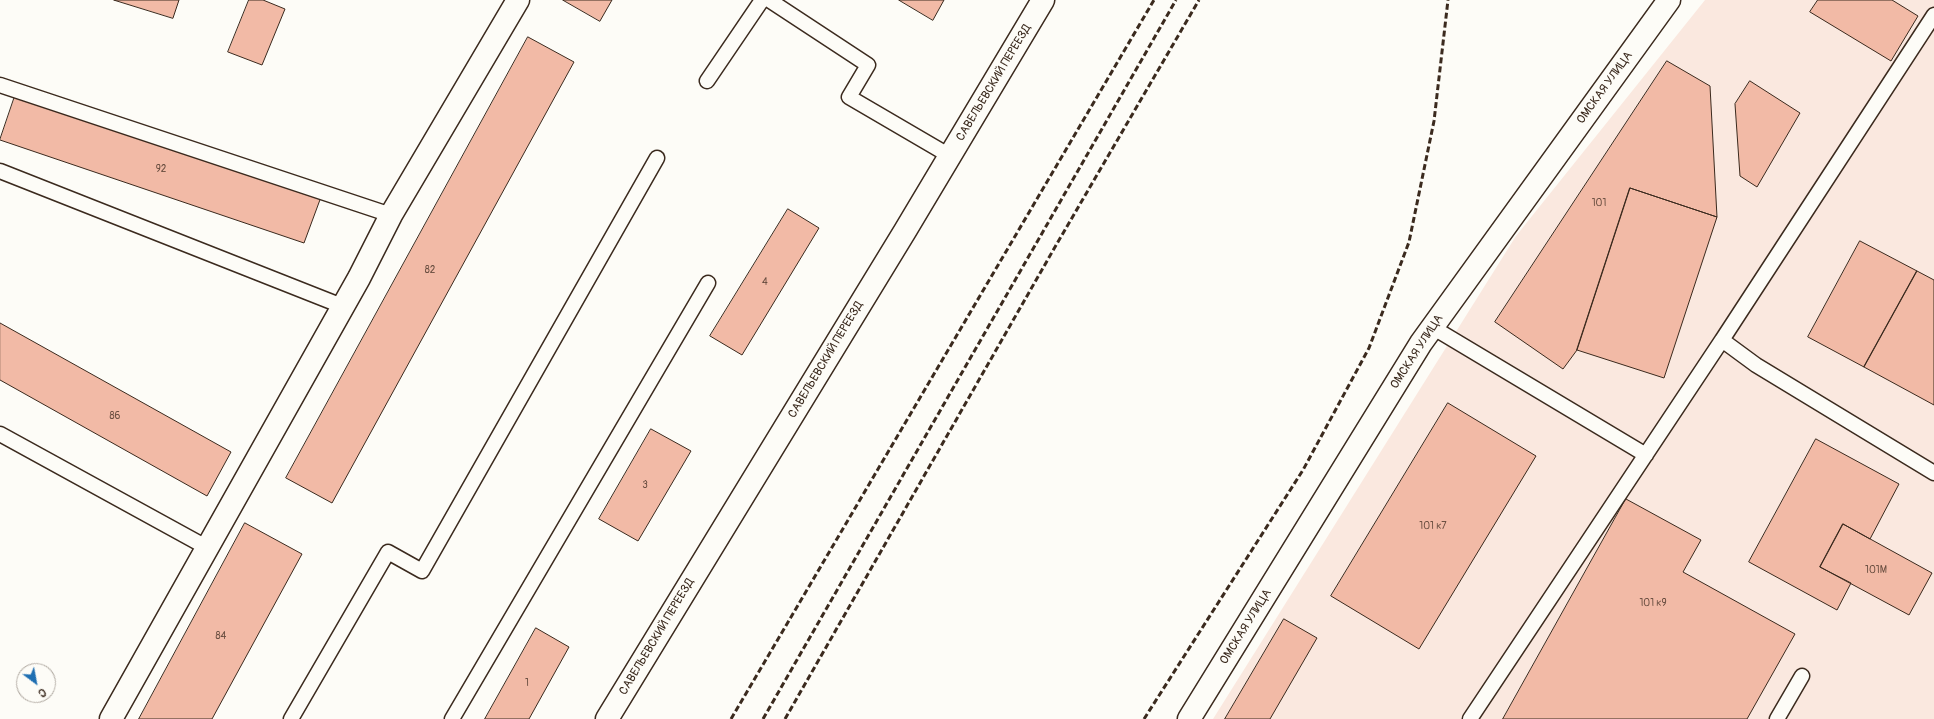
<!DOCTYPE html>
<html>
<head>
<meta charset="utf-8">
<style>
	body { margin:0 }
	#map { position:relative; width:1934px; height:719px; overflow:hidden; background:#fdfcf7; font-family:Pangolin,sans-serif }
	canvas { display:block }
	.north { position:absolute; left:16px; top:663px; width:40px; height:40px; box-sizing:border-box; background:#fdfcf7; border:1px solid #afa8a0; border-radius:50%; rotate:148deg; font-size:11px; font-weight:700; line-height:16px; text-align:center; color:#3b2a1e }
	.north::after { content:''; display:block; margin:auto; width:14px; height:18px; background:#1f6fb2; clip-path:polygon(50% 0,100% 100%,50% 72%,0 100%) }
</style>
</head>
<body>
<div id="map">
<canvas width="1934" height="719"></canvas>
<div class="north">С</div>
</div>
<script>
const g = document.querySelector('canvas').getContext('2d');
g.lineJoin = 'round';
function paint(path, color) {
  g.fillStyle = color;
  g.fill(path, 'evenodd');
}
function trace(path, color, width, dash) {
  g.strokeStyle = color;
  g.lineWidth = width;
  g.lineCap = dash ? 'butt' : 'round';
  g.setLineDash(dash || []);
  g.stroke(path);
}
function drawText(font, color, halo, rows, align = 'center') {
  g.font = font + ' Pangolin,sans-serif';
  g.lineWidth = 3.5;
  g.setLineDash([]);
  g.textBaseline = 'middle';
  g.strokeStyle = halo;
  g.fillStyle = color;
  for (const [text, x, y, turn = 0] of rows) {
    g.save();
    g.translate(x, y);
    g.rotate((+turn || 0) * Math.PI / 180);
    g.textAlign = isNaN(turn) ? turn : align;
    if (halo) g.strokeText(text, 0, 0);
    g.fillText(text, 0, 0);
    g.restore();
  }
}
paint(new Path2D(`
	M1705,0H1934V719H1213L1516,236Z`), '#fae8df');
const building = new Path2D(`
	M114,0H179L173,18Z
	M249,0H263L285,9L262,65L228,52Z
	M563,0H612L600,21Z
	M899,0H944L933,20Z
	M1818,0H1892L1918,16L1891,61L1810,12Z
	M528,37L574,62L332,503L286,478Z
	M1667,61L1710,86L1717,217L1630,188L1577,350L1563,369L1495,322Z
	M1750,81L1800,113L1757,187L1740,176L1735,104Z
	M16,93L321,197L304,243L0,140Z
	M1630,188L1717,217L1664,378L1577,350Z
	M788,209L819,228L742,355L710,336Z
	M1860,241L1917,271L1864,367L1808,337Z
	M1917,271L1934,280V405L1864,367Z
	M0,323L231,452L207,496L0,380Z
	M1448,403L1536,456L1419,649L1331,596Z
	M651,429L691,451L638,541L599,519Z
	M1816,439L1899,484L1870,539L1843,524L1820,567L1851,583L1837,610L1749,562Z
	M1626,499L1701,540L1683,572L1795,634L1747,719H1503Z
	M245,523L302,554L212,719H139Z
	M1843,524L1932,573L1909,615L1820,567Z
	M1284,619L1317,638L1270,719H1225Z
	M536,628L569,647L529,719H485Z`);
paint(building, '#f2baa6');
trace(building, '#3b2a1e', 1);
const lane = new Path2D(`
	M769,0L868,65L849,97L950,156
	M1934,15L1722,340L1756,365L1934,473
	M707,81L762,0
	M0,85L391,215
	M0,171L342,306
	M1432,327L1646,455
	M0,434L206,547
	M291,719L388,552L422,571L657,158
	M452,719L708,283
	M1470,719L1722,340
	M1777,719L1802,676`);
const street = new Path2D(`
	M111,719L359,278L391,215L518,0`);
const secondary = new Path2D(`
	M607,719L905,231L1043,0`);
const primary = new Path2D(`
	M1189,719L1421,343L1669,0`);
trace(lane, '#3b2a1e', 17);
trace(street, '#3b2a1e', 25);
trace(secondary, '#3b2a1e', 25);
trace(primary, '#3b2a1e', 25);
trace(lane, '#fdfcf7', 14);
trace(street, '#fdfcf7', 22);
trace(secondary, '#fdfcf7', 22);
trace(primary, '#fdfcf7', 22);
trace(new Path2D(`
	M731,719L1154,0
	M763,719L1176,0
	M785,719L1055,247L1199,0
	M1144,719L1303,470L1369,348L1409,242L1434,121L1448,0`), '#3b2a1e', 3, [6, 3]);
drawText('10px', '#694e40', null, [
	["92",161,169],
	["101",1599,203],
	["82",430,270],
	["4",765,282],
	["86",115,416],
	["3",645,485],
	["101 к7",1433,526],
	["101М",1876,570],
	["101 к9",1653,603],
	["84",221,636],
	["1",527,683]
]);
drawText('12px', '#3b2a1e', '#fdfcf7', [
	["САВЕЛЬЕВСКИЙ ПЕРЕЕЗД",994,83,-59],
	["ОМСКАЯ УЛИЦА",1605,88,-54],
	["ОМСКАЯ УЛИЦА",1417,352,-57],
	["САВЕЛЬЕВСКИЙ ПЕРЕЕЗД",826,360,-59],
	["ОМСКАЯ УЛИЦА",1246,627,-58],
	["САВЕЛЬЕВСКИЙ ПЕРЕЕЗД",657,637,-59]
]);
</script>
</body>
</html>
